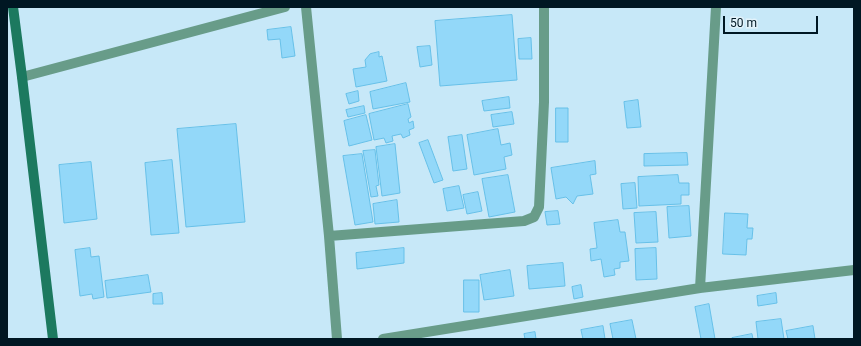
<!DOCTYPE html>
<html>
<head>
<meta charset="utf-8">
<style>
	body { margin:0 }
	#map { position:relative; width:861px; height:346px; overflow:hidden; background:#c7e8f8; font-family:Roboto,sans-serif }
	canvas { display:block }
	.frame { position:absolute; inset:0; border:8px solid #001723; pointer-events:none }
	.scale { position:absolute; left:723px; top:16px; width:95px; height:18px; box-sizing:border-box; border:2px solid #001723; border-top:0; padding-left:5px; font-size:12px; line-height:14px; white-space:nowrap; color:#001723; -webkit-text-stroke:3px #e2f2fa; paint-order:stroke }
</style>
</head>
<body>
<div id="map">
<canvas width="861" height="346"></canvas>
<div class="frame"></div>
<div class="scale">50 m</div>
</div>
<script>
const g = document.querySelector('canvas').getContext('2d');
g.lineJoin = 'round';
function paint(path, color) {
  g.fillStyle = color;
  g.fill(path, 'evenodd');
}
function trace(path, color, width, dash) {
  g.strokeStyle = color;
  g.lineWidth = width;
  g.lineCap = dash ? 'butt' : 'round';
  g.setLineDash(dash || []);
  g.stroke(path);
}
const building = new Path2D(`
	M512,15L517,80L440,86L435,21Z
	M291,27L295,56L282,58L280,39L268,40L267,30Z
	M531,38L532,59H519L518,39Z
	M430,46L432,65L420,67L417,47Z
	M379,52V57L382,56L387,81L356,87L353,69L366,67L365,60L370,54Z
	M406,83L410,102L373,109L370,92Z
	M358,91L359,101L349,104L346,94Z
	M509,97L510,108L484,111L482,101Z
	M638,100L641,127L627,128L624,102Z
	M408,104L411,117L408,119L409,123L413,121L414,128L409,130L410,135L403,138L401,134L392,136L393,141L386,143L384,138L374,140L369,114Z
	M364,106L365,113L348,117L346,110Z
	M556,108H568V142H556Z
	M512,112L514,124L493,127L491,115Z
	M366,115L372,140L349,146L344,121Z
	M236,124L245,222L186,227L177,129Z
	M498,129L501,145L510,143L512,155L504,157L506,169L474,175L467,135Z
	M462,135L467,169L453,171L448,137Z
	M428,140L443,180L434,183L419,143Z
	M395,144L400,193L382,196L376,147Z
	M375,150L379,185L376,186L378,196L371,197L363,151Z
	M687,153L688,165L644,166V154Z
	M362,154L373,222L355,225L343,156Z
	M172,160L179,233L151,235L145,163Z
	M595,161L596,174L590,175L593,194L577,196L573,204L566,197L556,199L551,168Z
	M91,162L97,219L64,223L59,165Z
	M508,175L515,212L489,217L482,179Z
	M678,175L679,183H689V195H681V204L639,206L638,177Z
	M635,183L637,208L623,209L621,184Z
	M459,186L464,208L447,211L443,189Z
	M478,192L482,211L467,214L463,195Z
	M397,200L399,222L375,224L373,204Z
	M689,206L691,236L669,238L667,207Z
	M558,211L560,224L547,225L545,212Z
	M656,212L658,242L636,243L634,213Z
	M725,213L748,214L747,228H753L752,239H747L746,255L723,254Z
	M618,220L620,232H625L629,261L620,262V268L614,269L615,275L604,277L601,259L591,261L590,249L597,248L594,223Z
	M90,248L91,257L99,256L104,297L93,299L92,294L80,296L75,250Z
	M404,248V263L357,269L356,253Z
	M656,248L657,279L636,280L635,249Z
	M563,263L565,286L529,289L527,266Z
	M510,270L514,296L484,300L480,275Z
	M148,275L151,292L107,298L105,281Z
	M464,280H479V312H464Z
	M581,285L583,297L574,299L572,287Z
	M162,293L163,304H153V294Z
	M776,293L777,303L758,306L757,296Z
	M709,304L715,339H701L695,307Z
	M781,319L784,339H758L756,322Z
	M632,320L636,339H613L610,324Z
	M603,326L605,339H583L581,330Z
	M813,326L815,339H788L786,331Z
	M535,332L536,339H525L524,334Z
	M752,334L753,339H732V338Z`);
paint(building, '#93d8f9');
trace(building, '#67c0e8', 1);
trace(new Path2D(`
	M306,7L329,236L337,339
	M22,77L285,7
	M329,236L524,221L534,217L539,207L544,102V7
	M700,288L716,7
	M383,339L700,288L854,270`), '#689c89', 10);
trace(new Path2D(`
	M13,7L22,77L53,339`), '#1c795f', 10);
</script>
</body>
</html>
